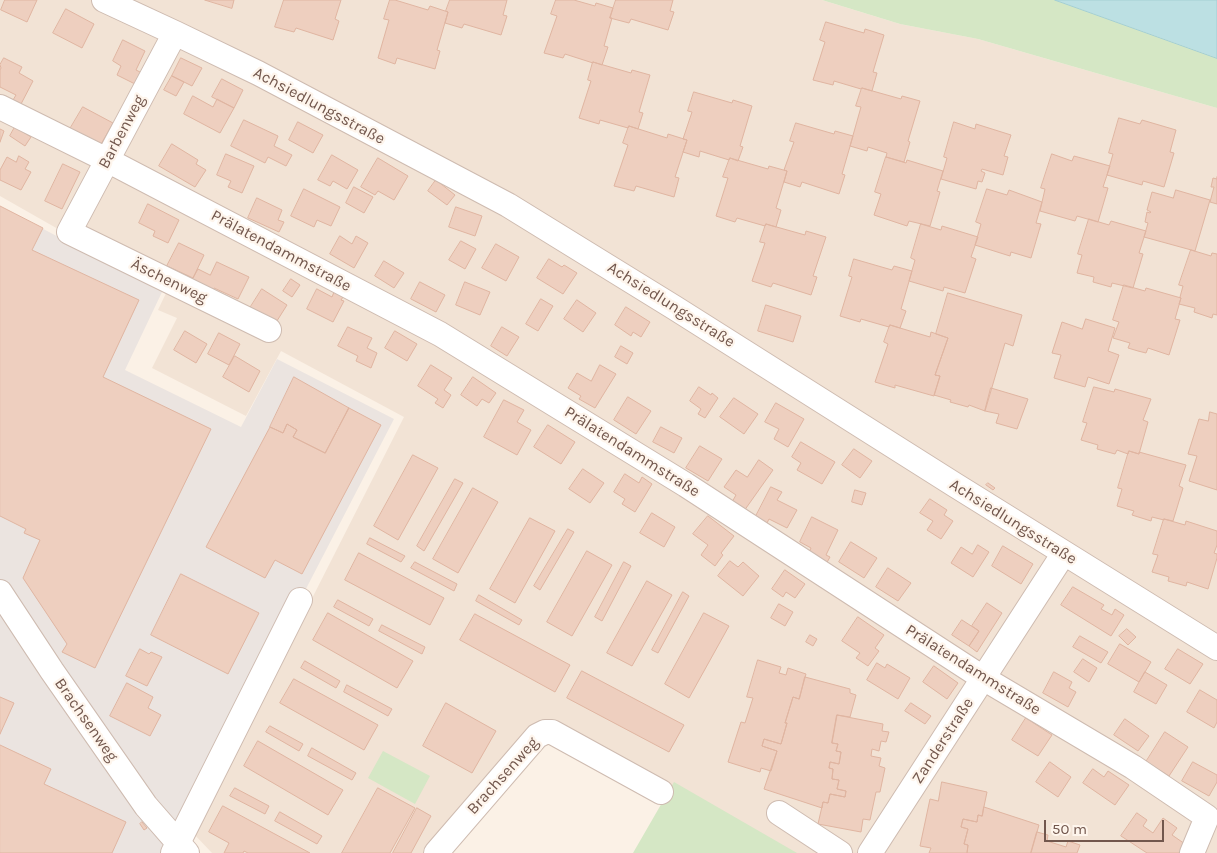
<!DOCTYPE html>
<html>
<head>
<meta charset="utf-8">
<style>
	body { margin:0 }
	#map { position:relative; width:1217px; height:853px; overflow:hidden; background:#fbf1e6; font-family:Karla,sans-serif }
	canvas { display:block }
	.scale { position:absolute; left:1044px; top:820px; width:120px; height:22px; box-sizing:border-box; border:2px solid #72574d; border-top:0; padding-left:6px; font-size:15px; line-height:18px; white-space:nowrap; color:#72574d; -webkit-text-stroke:4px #fef5ec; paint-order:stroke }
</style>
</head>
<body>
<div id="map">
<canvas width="1217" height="853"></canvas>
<div class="scale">50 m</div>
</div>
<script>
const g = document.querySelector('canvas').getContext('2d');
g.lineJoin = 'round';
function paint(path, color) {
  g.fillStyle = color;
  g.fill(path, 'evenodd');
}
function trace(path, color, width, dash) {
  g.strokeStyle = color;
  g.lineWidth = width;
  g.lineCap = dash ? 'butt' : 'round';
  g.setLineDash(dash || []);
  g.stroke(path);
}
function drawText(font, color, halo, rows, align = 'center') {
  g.font = font + ' Karla,sans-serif';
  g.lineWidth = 4.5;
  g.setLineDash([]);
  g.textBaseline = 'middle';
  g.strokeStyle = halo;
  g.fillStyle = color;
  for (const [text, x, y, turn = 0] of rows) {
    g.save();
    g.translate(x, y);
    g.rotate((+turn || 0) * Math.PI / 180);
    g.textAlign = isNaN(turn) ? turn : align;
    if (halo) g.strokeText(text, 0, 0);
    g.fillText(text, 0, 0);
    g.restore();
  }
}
paint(new Path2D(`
	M0,0H822L900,24L978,39L1217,108V853H793L541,719L424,853H212L193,833L404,417L281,351L246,416L152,368L177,318L158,310L167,291L0,196Z`), '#f2e3d5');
paint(new Path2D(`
	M0,206L162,292L125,370L241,427L277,359L394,419L295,610L173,853H0Z`), '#ebe4e0');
paint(new Path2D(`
	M822,0H1055L1217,58V108L978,39L900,24Z
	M383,751L430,776L415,804L368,778Z
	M674,782L797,853H633Z`), '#d5e7c5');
const water = new Path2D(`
	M1055,0H1217V58Z`);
paint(water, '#bce0e3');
trace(water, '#a3cfd4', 1);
const building = new Path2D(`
	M5,0H37L27,22L1,10Z
	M205,0H234L232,8Z
	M284,0H341L335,19L339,21L333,40L296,28L294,32L275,27Z
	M390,0H395L428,10L430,6L448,12L437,50L440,51L435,69L397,58L395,64L378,58L389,20L384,19Z
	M450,0H507L503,15L507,16L501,35L464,24L462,28L445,23L448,12L446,11Z
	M556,0H574L595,6L596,3L613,8L610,18H612L604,46L608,47L602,65L593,62V63L565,54L563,58L544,53L557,16L551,14Z
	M616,0H673L670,11L674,12L668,30L631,19L629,23L610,18Z
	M66,9L94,24L82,48L53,33Z
	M826,22L864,33L865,29L884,35L873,72L877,73L872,91L862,88L861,89L834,81L833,85L813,80L825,42L820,40Z
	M123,40L145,51L136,70L142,73L137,85L117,75L121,66L113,61Z
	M4,58L22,67L19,73L33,81L21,104L13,100L16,95L0,87V70L1,68L0,65Z
	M181,58L202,68L192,86L172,76Z
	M593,62L631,73L632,70L650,75L639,112L643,113L638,129L629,126L628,128L600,120L599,124L579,118L591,81L588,80Z
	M172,76L184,82L176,96L164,90Z
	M222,79L243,90L234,108L212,97Z
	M862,88L901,99L902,96L920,101L908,141L910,142L904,162L886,157L887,153L868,147L867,151L850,146L861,107L856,106Z
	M694,92L732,103L733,100L752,106L740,146L743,147L738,161L730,158L729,160L700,151L699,157L683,152L687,140L683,139L692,112L688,111Z
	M193,96L213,107L217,99L234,108L220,133L184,114Z
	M83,107L113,123L100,146L70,129Z
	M1119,118L1140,124L1142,120L1176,130L1170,152L1174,153L1164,187L1143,181L1142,185L1107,175L1113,154L1109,153Z
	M244,120L278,136L274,146L292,155L286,166L268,157L265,163L231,146Z
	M298,122L323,135L313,153L289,140Z
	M954,122L975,129L976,124L1011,135L1004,156L1008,157L1003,175L982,169L981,171L985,173L982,182L978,181L976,189L941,179L947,158L944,157Z
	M796,123L834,134L835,131L853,136L842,174L845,175L839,194L802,182L800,187L784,182L787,171L784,170L794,142L790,141Z
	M629,126L667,138L668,134L687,140L675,177L679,178L674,197L636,186L634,191L614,186L628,145L623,143Z
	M15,127L31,137L25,146L10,136Z
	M0,129L4,131L0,142Z
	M172,144L198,160L196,164L206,170L195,187L159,166Z
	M226,154L254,166L242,193L228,187L231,181L217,175Z
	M1052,154L1072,161L1074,156L1110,166L1103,187L1108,188L1098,222L1077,216L1075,221L1040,211L1045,189L1041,188Z
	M332,155L358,170L347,189L333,181L330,186L318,180Z
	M19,156L29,162L25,169L31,172L21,190L0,180V170L7,157L16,162Z
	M886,157L906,163L907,160L943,171L937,191L940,192L930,226L909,221L907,226L874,215L881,194L875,192Z
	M378,158L408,176L394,200L378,191L375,195L361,187Z
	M730,158L768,169L769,166L787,171L776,208L781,210L776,227L766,224L765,226L737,218L735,222L716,216L728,178L723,177Z
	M63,164L80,172L62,209L45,201Z
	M1217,177V204L1210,202L1214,187H1211L1213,178L1217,179Z
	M436,180L455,195L447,205L428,191Z
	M354,187L373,197L364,213L346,203Z
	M304,189L340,207L331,226L317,220L314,227L291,216Z
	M987,189L1007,195L1009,190L1042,202L1036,223L1041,224L1031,258L1011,252L1010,256L975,245L981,224L976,222Z
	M1176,190L1210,200L1195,251L1144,237L1148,223L1145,222L1147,212L1150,213L1151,212L1147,210L1152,192L1173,198Z
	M257,198L282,210L278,220L284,222L279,232L248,218Z
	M148,204L179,220L168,243L153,236L155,231L139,223Z
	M0,206L43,228L32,250L139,300L103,377L211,429L95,668L62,652L67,644L23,578L40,540L24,533L26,529L0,516Z
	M456,207L482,216L475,236L449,227Z
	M1089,219L1109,225L1111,221L1146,231L1139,253L1143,254L1133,288L1112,283L1111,287L1093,282L1094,277L1077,273L1082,255L1078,254Z
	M766,224L805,235L806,231L826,237L813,276L817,277L811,295L773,283L771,287L752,281L765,243L760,242Z
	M921,224L941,230L942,226L978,237L971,257L976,259L965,293L944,287L943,291L909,281L915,260L911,258Z
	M340,236L352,244L356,236L368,243L354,268L330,254Z
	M461,241L476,249L465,269L449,260Z
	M179,243L204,255L193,278L167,266Z
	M496,244L519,257L506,281L482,268Z
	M1191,250L1211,256L1212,253L1217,254V315L1213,314L1212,318L1194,312L1195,308L1179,304L1181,298L1180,297L1183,286L1179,285Z
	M549,259L562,267L564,265L577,273L563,294L537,278Z
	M854,259L892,270L894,266L912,271L901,309L906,311L900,328L890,325L889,327L861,319L860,322L840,316L852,277L849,276Z
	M384,261L404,273L394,288L375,276Z
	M217,262L249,277L238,299L214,288L210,296L189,285L198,269L210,275Z
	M291,279L300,285L292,297L283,291Z
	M420,282L445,295L436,312L411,299Z
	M465,282L490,292L480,315L456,305Z
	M1124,285L1145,291L1146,288L1181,298L1175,319L1180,320L1169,355L1148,348L1146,353L1138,351L1128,348L1130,343L1113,338L1119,322L1113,320Z
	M262,289L287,305L275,324L250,308Z
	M317,289L332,297L334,292L343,297L341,300L344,301L333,322L307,309Z
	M948,293L1022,315L1013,346L1005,343L985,411L969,405L968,407L950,402L951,400L934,395L940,376L935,375L948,338L936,334Z
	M541,299L553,306L538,331L526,324Z
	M577,300L596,313L583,332L564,319Z
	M766,305L801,316L793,342L758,331Z
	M626,307L650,322L641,337L633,332L631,336L615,325Z
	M1086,319L1115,328L1108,351L1119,355L1109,384L1088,377L1085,387L1054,378L1061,355L1052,353L1062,322L1082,329Z
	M890,325L930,337L931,332L948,338L935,375L940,376L934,396L895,385V388L875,382L888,344L884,342Z
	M348,327L372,338L367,348L377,353L371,368L356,361L358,356L338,346Z
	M502,327L519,337L507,356L491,346Z
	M185,331L207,344L196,363L174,350Z
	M395,331L417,344L407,361L385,348Z
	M219,333L240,344L229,365L208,354Z
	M621,346L633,353L627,364L615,357Z
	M235,356L260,371L249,392L223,377Z
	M431,365L452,378L444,390L451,395L443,408L435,403L438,399L418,386Z
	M600,365L616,374L595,408L579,399L581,396L568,388L577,373L591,381Z
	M294,377L349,408L325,453L293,437L297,430L287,424L283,433L270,427Z
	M473,377L496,393L489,403L482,399L477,406L461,395Z
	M699,387L711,395L712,393L718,398L705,418L698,414L701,409L690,401Z
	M1094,387L1114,392L1115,389L1151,399L1143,420L1148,422L1139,454L1129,451L1128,454L1117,450L1115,454L1097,449L1098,445L1081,440L1087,423L1083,422Z
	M991,388L1028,399L1017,429L996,423L999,414L985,411Z
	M628,397L651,411L636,434L614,420Z
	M734,398L758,414L744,434L720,417Z
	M504,400L524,410L517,422L531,430L517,455L484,437Z
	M776,403L804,419L788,447L774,439L779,429L765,422Z
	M349,408L381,425L302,574L275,560L265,578L206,547L270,427L283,433L287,424L297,430L293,437L325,453Z
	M1210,412L1217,414V490L1189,481L1197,456L1188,454L1199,419L1208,421Z
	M548,425L575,442L561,464L534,447Z
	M661,427L682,438L674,453L653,442Z
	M801,442L835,462L822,484L797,470L801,463L792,457Z
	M700,446L722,459L708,481L686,468Z
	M854,449L872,461L860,478L842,465Z
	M1129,451L1139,454V452L1186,465L1179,486L1183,488L1173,521L1164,519V520L1152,517L1151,521L1132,515L1134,511L1117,506L1122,489L1118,488Z
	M413,455L438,468L398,540L374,526Z
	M759,460L773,470L744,511L732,502L736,495L724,487L736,470L747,477Z
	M583,469L604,483L590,503L569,489Z
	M625,474L639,483L642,477L652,484L635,512L622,504L625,499L614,492Z
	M455,479L463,483L424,551L417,546Z
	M988,483L995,488L993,490L986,485Z
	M771,487L782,492L777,500L797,510L787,528L769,519L766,525L755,518Z
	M473,488L498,502L458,573L433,559Z
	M855,490L866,493L862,505L852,502Z
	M930,499L947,510L944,515L953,521L941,539L927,530L933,521L920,513Z
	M652,513L675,527L664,547L640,533Z
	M708,516L734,536L721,553L723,555L715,566L701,555L708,545L693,534Z
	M812,517L838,530L826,555L830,557L825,566L807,557L811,548L800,542Z
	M530,518L555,531L515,603L490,589Z
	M1164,519L1185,525L1186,521L1217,531V545L1214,553L1217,554V558L1208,589L1187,582L1186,586L1168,581L1169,577L1152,572L1158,555L1153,554Z
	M568,529L574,532L540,590L534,586Z
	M370,538L405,556L401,562L367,544Z
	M851,542L877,558L864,578L839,562Z
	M978,545L989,552L973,577L951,563L961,547L972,554Z
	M1003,546L1033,564L1021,584L992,566Z
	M587,551L612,565L572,636L547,622Z
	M359,553L444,598L430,625L345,580Z
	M730,561L738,567L743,562L759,576L743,596L718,576Z
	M415,562L457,584L454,591L411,568Z
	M624,562L631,566L602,621L595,617Z
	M888,568L911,583L898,601L876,587Z
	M785,570L805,584L795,598L786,592L783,597L772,589Z
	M181,574L259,613L228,674L151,635Z
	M647,581L672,595L632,666L607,653Z
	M1073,587L1104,605L1101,609L1112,615L1115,609L1124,615L1111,636L1061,605Z
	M683,592L689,596L658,653L652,650Z
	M479,595L522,620L519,625L476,601Z
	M338,600L373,619L369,626L334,607Z
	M987,603L1002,613L977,652L969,646L979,631L972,626Z
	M779,604L793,612L785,626L771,618Z
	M328,613L413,661L397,688L313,640Z
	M704,613L729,626L689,698L665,684Z
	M475,614L570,665L555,692L460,640Z
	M858,617L884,635L875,648L879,651L868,666L856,658L860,653L842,641Z
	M962,620L979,631L969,646L952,635Z
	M382,625L425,647L422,654L379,631Z
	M1127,629L1136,637L1128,645L1119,636Z
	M810,635L817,639L813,646L806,642Z
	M1080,636L1108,652L1101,663L1073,647Z
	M1120,644L1151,662L1139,682L1108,664Z
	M140,649L149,654L151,652L162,657L147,686L126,676Z
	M1178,649L1203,664L1190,684L1165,669Z
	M1083,659L1097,668L1089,682L1074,672Z
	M758,660L781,667L779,673L786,675L788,668L806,674L799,699L793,697L785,723H787L781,744L764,739L762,746L777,751L771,771L761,768L760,772L728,762L741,722L745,723L753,698L747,697Z
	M305,661L340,681L336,688L301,668Z
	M877,663L885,668L887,664L910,678L898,699L867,680Z
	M934,666L958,683L947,699L923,682Z
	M582,671L684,725L669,752L567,698Z
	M1054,672L1072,682L1069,688L1076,692L1068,707L1043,693Z
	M1145,672L1167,685L1156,704L1134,692Z
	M805,677L850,689V693L856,695L850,717L837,715L832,743L838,744L836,751L841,752L839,764L830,762L829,768L833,769L832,779L839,780L837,789L846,791L845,797L830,794L828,803L823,802L822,808L764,789L777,751L762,746L764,739L781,744L787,723H785L793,697L799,699Z
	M294,679L378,725L364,750L280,703Z
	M127,683L153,697L148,708L161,715L150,736L110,716Z
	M347,685L392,709L388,716L344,692Z
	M1200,690L1217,700V722L1214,728L1187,712Z
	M0,697L14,703L0,734Z
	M446,703L496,731L472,773L423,746Z
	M911,703L931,716L925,724L905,711Z
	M837,715L883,724L882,731L889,732L886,742L881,741L879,751L872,749L871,756L881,758L879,766L885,768L880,792H876L870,820L863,819L861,832L818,824L823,802L828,803L830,794L845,797L846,791L837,789L839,780L832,779L833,769L829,768L830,762L839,764L841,752L836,751L838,744L832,743Z
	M1026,718L1052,735L1038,756L1012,740Z
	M1125,719L1149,736L1138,751L1114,735Z
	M270,726L303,744L299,751L266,732Z
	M1165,732L1188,747L1169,776L1146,762Z
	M258,741L343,790L328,815L244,766Z
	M0,745L51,769L44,784L126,822L112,853H0Z
	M312,748L356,773L352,780L308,756Z
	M1050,762L1071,777L1058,797L1036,782Z
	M1193,762L1217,775V782L1209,796L1182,781Z
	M1093,769L1104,777L1108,771L1129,785L1115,805L1083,783Z
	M942,782L987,792L982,816L978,815L977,822L963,819L961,827L968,829L964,844L968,845L967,853H929L931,848L920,846L930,799L938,801Z
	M235,788L269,806L265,814L230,796Z
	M378,788L415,808L390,853H342Z
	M223,806L310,853H248L244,851L243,853H224L229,843L209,832Z
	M984,807L1039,825L1031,853H967L968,845L964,844L968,829L961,827L963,819L977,822L978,815L982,816Z
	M417,808L431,816L411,853H393Z
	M280,812L322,836L317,844L275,821Z
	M1137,813L1147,820L1143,826L1153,833L1163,818L1177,828L1172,835L1185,844L1179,853H1147L1121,836Z
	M142,822L147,828L144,830L140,824Z
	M1037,832L1048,835L1047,841L1066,847L1068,841L1080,845L1077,853H1031Z`);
paint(building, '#eecfbf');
trace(building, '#e0b5a1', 1);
const minor = new Path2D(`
	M104,0L175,33L258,73L508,205L675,308L955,485L1217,648
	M175,33L69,232L269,330
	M0,107L107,160L440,334L686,485L983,678L1133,767L1207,817L1192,853
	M0,592L52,671L146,806L187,853
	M779,813L840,853
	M173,853L300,600
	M436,853L537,736L545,732H552L661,792
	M870,853L1064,553`);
trace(minor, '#cebbb0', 26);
trace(minor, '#fff', 24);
drawText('16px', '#72574d', '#fef5ec', [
	["Achsiedlungsstraße",319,106,28],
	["Barbenweg",122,132,-62],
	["Prälatendammstraße",281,251,28],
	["Äschenweg",169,281,26],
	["Achsiedlungsstraße",671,305,32],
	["Prälatendammstraße",632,452,32],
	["Achsiedlungsstraße",1013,522,32],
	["Prälatendammstraße",973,670,32],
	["Brachsenweg",86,720,55],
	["Zanderstraße",943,741,-57],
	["Brachsenweg",503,776,-48]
]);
</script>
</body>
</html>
